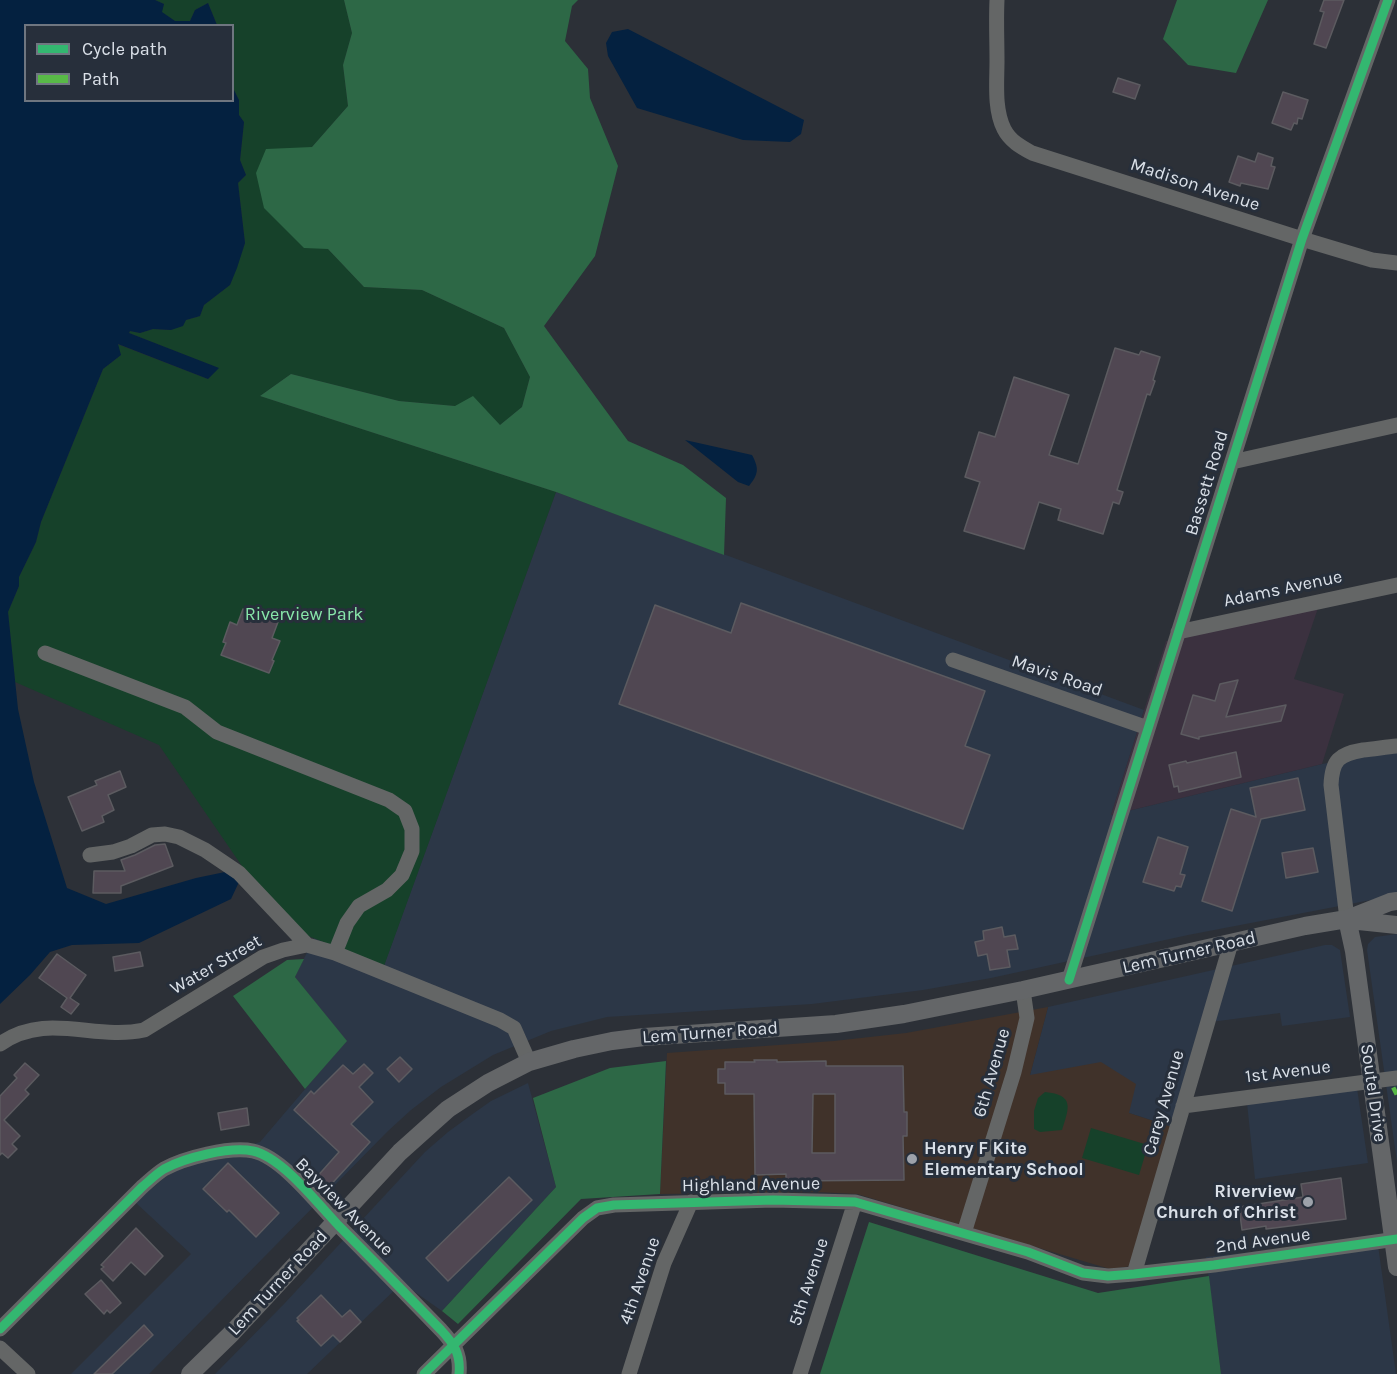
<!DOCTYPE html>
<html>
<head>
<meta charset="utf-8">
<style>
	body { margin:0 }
	#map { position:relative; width:1397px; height:1374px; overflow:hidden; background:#2c3037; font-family:Karla,sans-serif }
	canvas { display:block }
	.legend { position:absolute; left:24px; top:24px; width:210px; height:78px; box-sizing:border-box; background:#272f3b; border:2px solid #6f7680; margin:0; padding:8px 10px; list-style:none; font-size:18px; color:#dae0e8 }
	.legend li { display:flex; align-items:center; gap:12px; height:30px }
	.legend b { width:30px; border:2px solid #6f7680 }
</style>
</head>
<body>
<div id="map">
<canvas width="1397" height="1374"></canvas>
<ul class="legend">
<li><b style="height:8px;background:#33b770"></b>Cycle path</li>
<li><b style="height:8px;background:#58b947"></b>Path</li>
</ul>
</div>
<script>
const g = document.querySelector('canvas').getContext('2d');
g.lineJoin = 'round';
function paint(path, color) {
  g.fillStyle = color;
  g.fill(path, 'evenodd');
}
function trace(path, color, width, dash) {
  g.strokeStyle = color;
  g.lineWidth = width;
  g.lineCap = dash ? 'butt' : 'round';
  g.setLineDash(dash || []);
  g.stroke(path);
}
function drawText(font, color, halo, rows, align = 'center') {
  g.font = font + ' Karla,sans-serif';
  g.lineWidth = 6;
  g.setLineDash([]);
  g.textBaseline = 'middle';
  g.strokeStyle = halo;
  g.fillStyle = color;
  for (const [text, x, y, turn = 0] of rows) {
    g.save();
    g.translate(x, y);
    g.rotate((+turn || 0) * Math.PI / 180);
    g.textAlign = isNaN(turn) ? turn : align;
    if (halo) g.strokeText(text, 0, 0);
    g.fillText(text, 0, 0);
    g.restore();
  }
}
paint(new Path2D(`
	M556,492L1144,710L1111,815L1322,764L1397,751V895L1188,935L991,978L923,990L812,1004L607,1017L551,1031L493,1055L441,1087L411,1110L388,1131L149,1374H71L191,1254L135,1202L175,1169L260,1142L346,1041L295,977L314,938L384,965Z
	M1397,934V1162L1367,950L1368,944L1375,937Z
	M1325,945H1332L1340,950L1350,1017L1282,1026L1280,1013L1203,1023L1172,1127L1129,1113L1030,1075L1048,1007Z
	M528,1083L556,1187L442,1311L402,1283L307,1374H215L284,1304L425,1152L448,1132L474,1113L491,1101Z
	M1357,1088L1368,1163L1255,1179L1247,1103Z
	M1377,1238L1396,1374H1221L1206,1257Z`), '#2c3747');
paint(new Path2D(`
	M1318,608L1294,679L1344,694L1322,764L1111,815L1166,641Z`), '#3b313f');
paint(new Path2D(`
	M1048,1007L1030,1075L1101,1062L1136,1084L1129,1113L1172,1127L1132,1266L1110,1269L857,1194L816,1192L660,1194L667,1053L834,1041L906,1033Z`), '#40322a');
paint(new Path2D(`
	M155,0H344L352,33L343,65L348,106L312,147L328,249L364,287L422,290L504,328L530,377L522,407L500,425L455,406L399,401L291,374L260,396L556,492L384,966L283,926L159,745L15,682L8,612L19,586V577L36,542L41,522L103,369L121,355L117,344L208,379L218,368L129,333L130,331L140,333L153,329L171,330L186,320L200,316L204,305L230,285L245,243L238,183L246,175L240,160L244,122L239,115V100L233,88L232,26L217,25L208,3L195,10L190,21H175L161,12L164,4Z
	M1045,1092C1075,1095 1069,1108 1062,1130L1040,1132L1034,1129V1111L1038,1098Z
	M1091,1128L1148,1145L1139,1175L1082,1158Z`), '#16412a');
paint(new Path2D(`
	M344,0H578L572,6L565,41L588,69L590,98L618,166L595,256L544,326L628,441L683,465L726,498L724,555L556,492L260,396L291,374L399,401L455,406L473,396L500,425L522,407L530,377L504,328L422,290L364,287L328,249L304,248L264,208L256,173L266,149L312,147L348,106L343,65L352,33Z
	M1177,0H1268L1236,73L1188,65L1163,39Z
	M304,959L295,977L347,1041L305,1089L233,996L287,960Z
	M666,1061L660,1194L581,1199L458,1324L442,1311L556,1187L533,1098L610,1068Z
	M869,1222L1098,1293L1209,1276L1221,1374H820Z`), '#2d6846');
paint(new Path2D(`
	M0,0H155L164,4L162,12L175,21H190L195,10L208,3L217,25L26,26V100H232L233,88L239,100V115L244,122L240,160L246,175L238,183L245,243L237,268L230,285L204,305L200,316L186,320L183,326L171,330L153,329L140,333L130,331L129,333L219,368L208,379L118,344L121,355L103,369L41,522L36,542L19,577V586L8,612L18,709L34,782L67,888L106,904L196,878L225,872L239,882L231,899L139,943L72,945L50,952L30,975L0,1004Z
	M628,29L804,120L801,134L790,142L743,140L637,108L608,56L606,43L612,32Z
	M685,440L752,455C759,468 759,474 749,486L738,482Z`), '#042140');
const building = new Path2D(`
	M1324,0H1344L1326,48L1314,44L1324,12L1320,11Z
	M1118,78L1140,85L1135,99L1113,92Z
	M1283,92L1308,100L1302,119L1298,118L1297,124L1294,123L1291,130L1272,123Z
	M1258,153L1273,158L1271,166L1275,167L1268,189L1241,183L1240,186L1229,182L1238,156L1255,162Z
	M1115,348L1139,355L1141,351L1160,357L1153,380L1155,381L1150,395L1147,394L1117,490L1123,492L1119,504L1113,502L1103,534L1058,520L1061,509L1039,502L1024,549L964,531L980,482L965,477L979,432L995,437L1014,377L1069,395L1049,455L1078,464Z
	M741,603L985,691L965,746L990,755L963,829L619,704L655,605L731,633Z
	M243,609L278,622L272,638L280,641L272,660L274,661L269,673L221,655L226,643L223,642L230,622L237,625Z
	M1238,680L1226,717L1286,705L1281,721L1199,737V739L1181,734L1193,695L1215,701L1220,684Z
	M1236,752L1241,777L1179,792L1178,786L1174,787L1169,765L1186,761L1187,763Z
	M120,771L126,787L108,795L114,810L102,816L104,822L82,831L68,797L97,785L95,781Z
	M1298,778L1305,810L1261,819L1232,911L1202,901L1231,809L1256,817L1250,788Z
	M1158,837L1188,847L1180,874L1185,875L1181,887L1176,886L1174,891L1143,882Z
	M165,844L173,866L121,886V893H93L94,871H125L121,860L135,855L155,845Z
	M1313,848L1318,872L1286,878L1282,853Z
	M1002,927L1004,937L1015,935L1018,949L1007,950L1010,967L990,970L987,954L978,956L975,942L984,940L983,931Z
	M140,952L143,966L115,971L113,957Z
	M57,954L86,975L70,998L79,1004L71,1014L61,1007L67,998L39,978Z
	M400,1057L412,1069L399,1082L387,1069Z
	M754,1060H777V1062L826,1061V1066H903L904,1112H907V1136H903L904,1180L786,1181V1174L755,1175L754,1094H725V1083H718V1069H725V1062H755ZM813,1094H835V1153H812Z
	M25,1063L39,1075L25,1090L29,1094L4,1120L20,1136L12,1144L17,1149L8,1158L2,1153L0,1155V1096L17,1078L14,1075Z
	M364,1064L373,1073L359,1087L373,1102L351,1124L370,1142L326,1190L315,1179L339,1152L294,1110L311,1091L314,1094L343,1065L353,1074Z
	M247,1108L249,1125L221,1130L218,1113Z
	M228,1163L279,1213L256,1237L229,1210L227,1212L203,1189Z
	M509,1177L532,1200L448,1281L426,1258Z
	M1341,1178L1346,1219L1266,1229V1226L1242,1230L1239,1207L1303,1197L1301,1184Z
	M136,1228L163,1256L145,1275L131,1262L113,1281L101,1269L104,1267L101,1265Z
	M101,1280L121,1303L110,1313L107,1310L104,1314L85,1294Z
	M321,1295L342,1317L350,1310L361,1322L340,1342L333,1335L321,1346L297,1321L299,1320L297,1318Z
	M144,1325L153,1335L112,1374H94Z`);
paint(building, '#504752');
trace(building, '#5c5b60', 1.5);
trace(new Path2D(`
	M997,0C996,20 997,40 997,61C997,82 994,109 1004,129C1010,141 1021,147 1032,153L1302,239L1372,260L1397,263
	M1232,462L1397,425
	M1178,632L1397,585
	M45,653L185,707L217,732L389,800L405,811L412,829V851L402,875L387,890L359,906L347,923L335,953
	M953,660L1148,728
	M90,855L113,852L131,846L152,835L165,834L179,837L205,850L239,873L307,945
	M1347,919L1331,785C1332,760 1339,754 1363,750C1374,749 1386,747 1397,746
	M1069,980L1302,239L1388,0
	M0,1044C47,1011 94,1041 144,1030L263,957L283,950L307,945L335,953L500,1020L514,1028L529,1062
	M1183,1106L1397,1078
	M964,1233L1014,1072L1027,1018L1023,990
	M1134,1274L1231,943
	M0,1329L142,1187C149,1181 156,1174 164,1169C184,1158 230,1146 253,1151C282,1157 318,1204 338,1225C373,1260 407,1295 441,1330C454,1344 461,1354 459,1374
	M0,1348L28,1374
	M424,1374L583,1218L597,1208L614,1205L773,1200L855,1202L1028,1252L1083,1273L1108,1276L1134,1274L1214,1265L1397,1239
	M629,1374L664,1263L691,1202
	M800,1374L855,1202`), '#646666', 15);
trace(new Path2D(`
	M1347,919L1354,951L1397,1267
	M1349,920L1397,925
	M190,1374L232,1333L400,1152L448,1109L488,1083L529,1062L574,1049L612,1041L644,1037L836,1024L904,1014L1023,990L1305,926L1347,919L1390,902L1397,901`), '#646668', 18);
trace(new Path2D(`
	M1393,1092L1397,1090`), '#58b947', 8, [15, 8]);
trace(new Path2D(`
	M1069,980L1302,239L1388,0
	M0,1329L142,1187C149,1181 156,1174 164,1169C184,1158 230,1146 253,1151C282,1157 318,1204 338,1225C373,1260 407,1295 441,1330C454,1344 461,1354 459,1374
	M424,1374L583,1218L597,1208L614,1205L773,1200L855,1202L1028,1252L1083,1273L1108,1276L1134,1274L1214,1265L1397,1239`), '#33b770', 9);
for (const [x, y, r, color] of [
	[912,1159,6,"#9da2aa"],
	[1308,1202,6,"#9da2aa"]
]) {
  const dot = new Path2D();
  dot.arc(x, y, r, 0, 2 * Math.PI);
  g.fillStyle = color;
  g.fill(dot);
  trace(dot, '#272f3b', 2);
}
drawText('18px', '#dae0e8', '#272f3b', [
	["Madison Avenue",1195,185,18],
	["Bassett Road",1207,483,-73],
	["Adams Avenue",1283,589,-12],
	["Mavis Road",1057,676,19],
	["Lem Turner Road",1189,953,-13],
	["Water Street",216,965,-30],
	["Lem Turner Road",710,1033,-4],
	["1st Avenue",1288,1072,-7],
	["6th Avenue",992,1073,-74],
	["Soutel Drive",1373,1093,82],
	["Carey Avenue",1164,1103,-74],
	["Highland Avenue",751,1185,-1],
	["Bayview Avenue",344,1207,45],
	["2nd Avenue",1263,1241,-8],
	["4th Avenue",640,1281,-71],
	["5th Avenue",809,1282,-72],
	["Lem Turner Road",278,1283,-47]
]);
drawText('18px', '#88e7aa', '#272f3b', [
	["Riverview Park",304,615]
]);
drawText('bold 18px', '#dae0e8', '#272f3b', [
	["Henry F Kite",924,1149],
	["Elementary School",924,1170],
	["Riverview",1296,1192,"right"],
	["Church of Christ",1296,1213,"right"]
], 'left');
</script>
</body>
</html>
